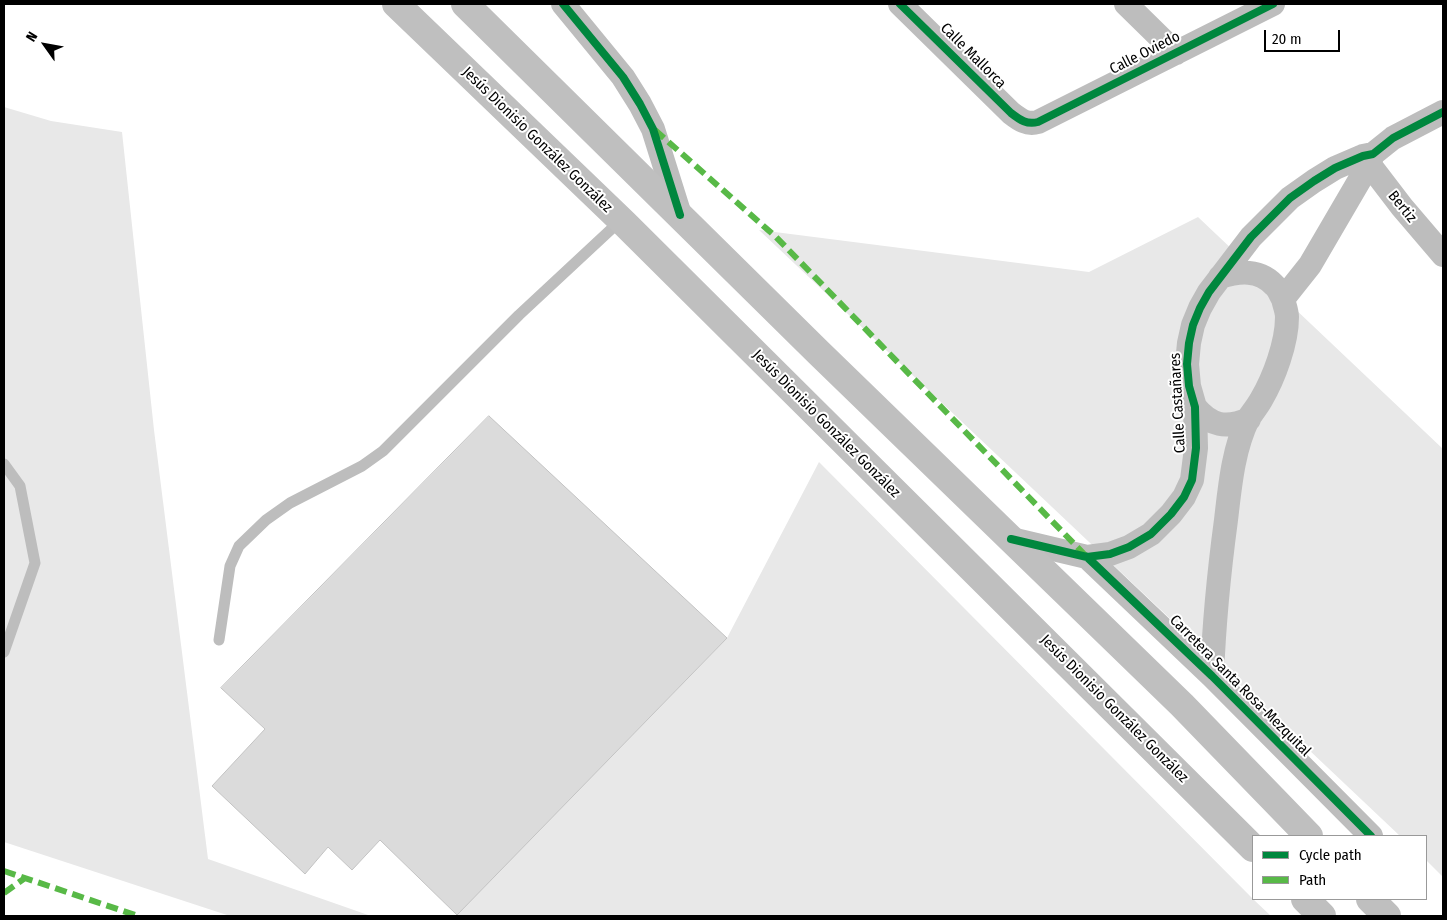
<!DOCTYPE html>
<html>
<head>
<meta charset="utf-8">
<style>
	body { margin:0 }
	#map { position:relative; width:1447px; height:920px; overflow:hidden; background:#fff; font-family:"Fira Sans Condensed",sans-serif }
	canvas { display:block }
	.frame { position:absolute; inset:0; border:5px solid #000; pointer-events:none }
	.legend { position:absolute; left:1252px; top:835px; width:175px; height:65px; box-sizing:border-box; background:#fff; border:1px solid #999; margin:0; padding:6px 9px; list-style:none; font-size:15px; color:#000 }
	.legend li { display:flex; align-items:center; gap:10px; height:25px }
	.legend b { width:25px; border:1px solid #999 }
	.north { position:absolute; left:20px; top:20px; width:50px; height:50px; -webkit-text-stroke:4px #fff; paint-order:stroke; rotate:302deg; font-size:14px; font-weight:700; line-height:20px; text-align:center; color:#000 }
	.north::after { content:''; display:block; margin:auto; width:18px; height:22px; background:#000; clip-path:polygon(50% 0,100% 100%,50% 72%,0 100%) }
	.scale { position:absolute; left:1264px; top:30px; width:76px; height:22px; box-sizing:border-box; border:2px solid #000; border-top:0; padding-left:6px; font-size:15px; line-height:18px; white-space:nowrap; color:#000; -webkit-text-stroke:4px #fff; paint-order:stroke }
</style>
</head>
<body>
<div id="map">
<canvas width="1447" height="920"></canvas>
<div class="frame"></div>
<ul class="legend">
<li><b style="height:6px;background:#00873e"></b>Cycle path</li>
<li><b style="height:6px;background:#58b947"></b>Path</li>
</ul>
<div class="north">N</div>
<div class="scale">20 m</div>
</div>
<script>
const g = document.querySelector('canvas').getContext('2d');
g.lineJoin = 'round';
function paint(path, color) {
  g.fillStyle = color;
  g.fill(path, 'evenodd');
}
function trace(path, color, width, dash) {
  g.strokeStyle = color;
  g.lineWidth = width;
  g.lineCap = dash ? 'butt' : 'round';
  g.setLineDash(dash || []);
  g.stroke(path);
}
function drawText(font, color, halo, rows, align = 'center') {
  g.font = font + ' "Fira Sans Condensed",sans-serif';
  g.lineWidth = 4;
  g.setLineDash([]);
  g.textBaseline = 'middle';
  g.strokeStyle = halo;
  g.fillStyle = color;
  for (const [text, x, y, turn = 0] of rows) {
    g.save();
    g.translate(x, y);
    g.rotate((+turn || 0) * Math.PI / 180);
    g.textAlign = isNaN(turn) ? turn : align;
    if (halo) g.strokeText(text, 0, 0);
    g.fillText(text, 0, 0);
    g.restore();
  }
}
paint(new Path2D(`
	M4,107L51,121L122,132L154,430L208,859L371,916H230L4,842Z
	M1198,217L1443,449V877L1426,860V836H1400L759,230L1089,272Z
	M819,462L1253,899L1271,916H455L727,638Z`), '#e8e8e8');
const building = new Path2D(`
	M489,416L727,638L457,915L380,840L352,870L328,847L305,874L212,786L265,729L221,688Z`);
paint(building, '#dbdbdb');
trace(building, '#c3c3c3', 1);
trace(new Path2D(`
	M4,464L20,486L35,563L4,652
	M219,640L230,566L239,546L266,520L290,503L362,466L383,451L519,315L620,221`), '#bdbdbd', 11);
trace(new Path2D(`
	M563,4L623,77L640,104L653,129L680,215
	M900,4L1011,113C1020,120 1027,125 1038,122L1273,4
	M1126,4L1176,53
	M1363,156L1402,207L1443,255
	M1220,277C1239,271 1259,269 1274,285C1278,288 1280,294 1283,299
	M1195,407C1211,426 1226,429 1249,419
	M1011,539L1087,557L1110,554L1129,547L1151,534L1171,514L1184,497L1192,480L1196,448L1195,407L1189,386L1187,364L1189,343L1193,325L1200,308L1209,292L1251,237L1290,198L1314,181L1335,168L1363,156L1373,154L1393,138L1443,112
	M1087,557L1212,676L1371,836
	M1212,676C1214,623 1219,572 1226,520C1230,486 1233,450 1248,419C1252,413 1257,407 1261,400C1274,378 1287,343 1287,317C1287,311 1284,304 1283,299L1310,265L1369,164L1373,154`), '#bdbdbd', 24);
trace(new Path2D(`
	M396,4L624,223L1253,848
	M465,4L819,353L1182,705L1309,836
	M1305,899L1322,916
	M1370,899L1387,916`), '#bfbfbf', 28);
trace(new Path2D(`
	M655,130L776,237L1085,555
	M4,871L138,916
	M4,893L25,878`), '#58b947', 6, [12, 6]);
trace(new Path2D(`
	M563,4L623,77L640,104L653,129L680,215
	M900,4L1011,113C1020,120 1027,125 1038,122L1273,4
	M1011,539L1087,557L1110,554L1129,547L1151,534L1171,514L1184,497L1192,480L1196,448L1195,407L1189,386L1187,364L1189,343L1193,325L1200,308L1209,292L1251,237L1290,198L1314,181L1335,168L1363,156L1373,154L1393,138L1443,112
	M1087,557L1212,676L1371,836`), '#00873e', 8);
drawText('15px', '#000', '#fff', [
	["Calle Oviedo",1145,53,-27],
	["Calle Mallorca",973,56,45],
	["Jesús Dionisio González González",537,140,44],
	["Bertiz",1402,207,51],
	["Calle Castañares",1178,403,-93],
	["Jesús Dionisio González González",826,424,45],
	["Carretera Santa Rosa-Mezquital",1240,686,45],
	["Jesús Dionisio González González",1114,709,45]
]);
</script>
</body>
</html>
